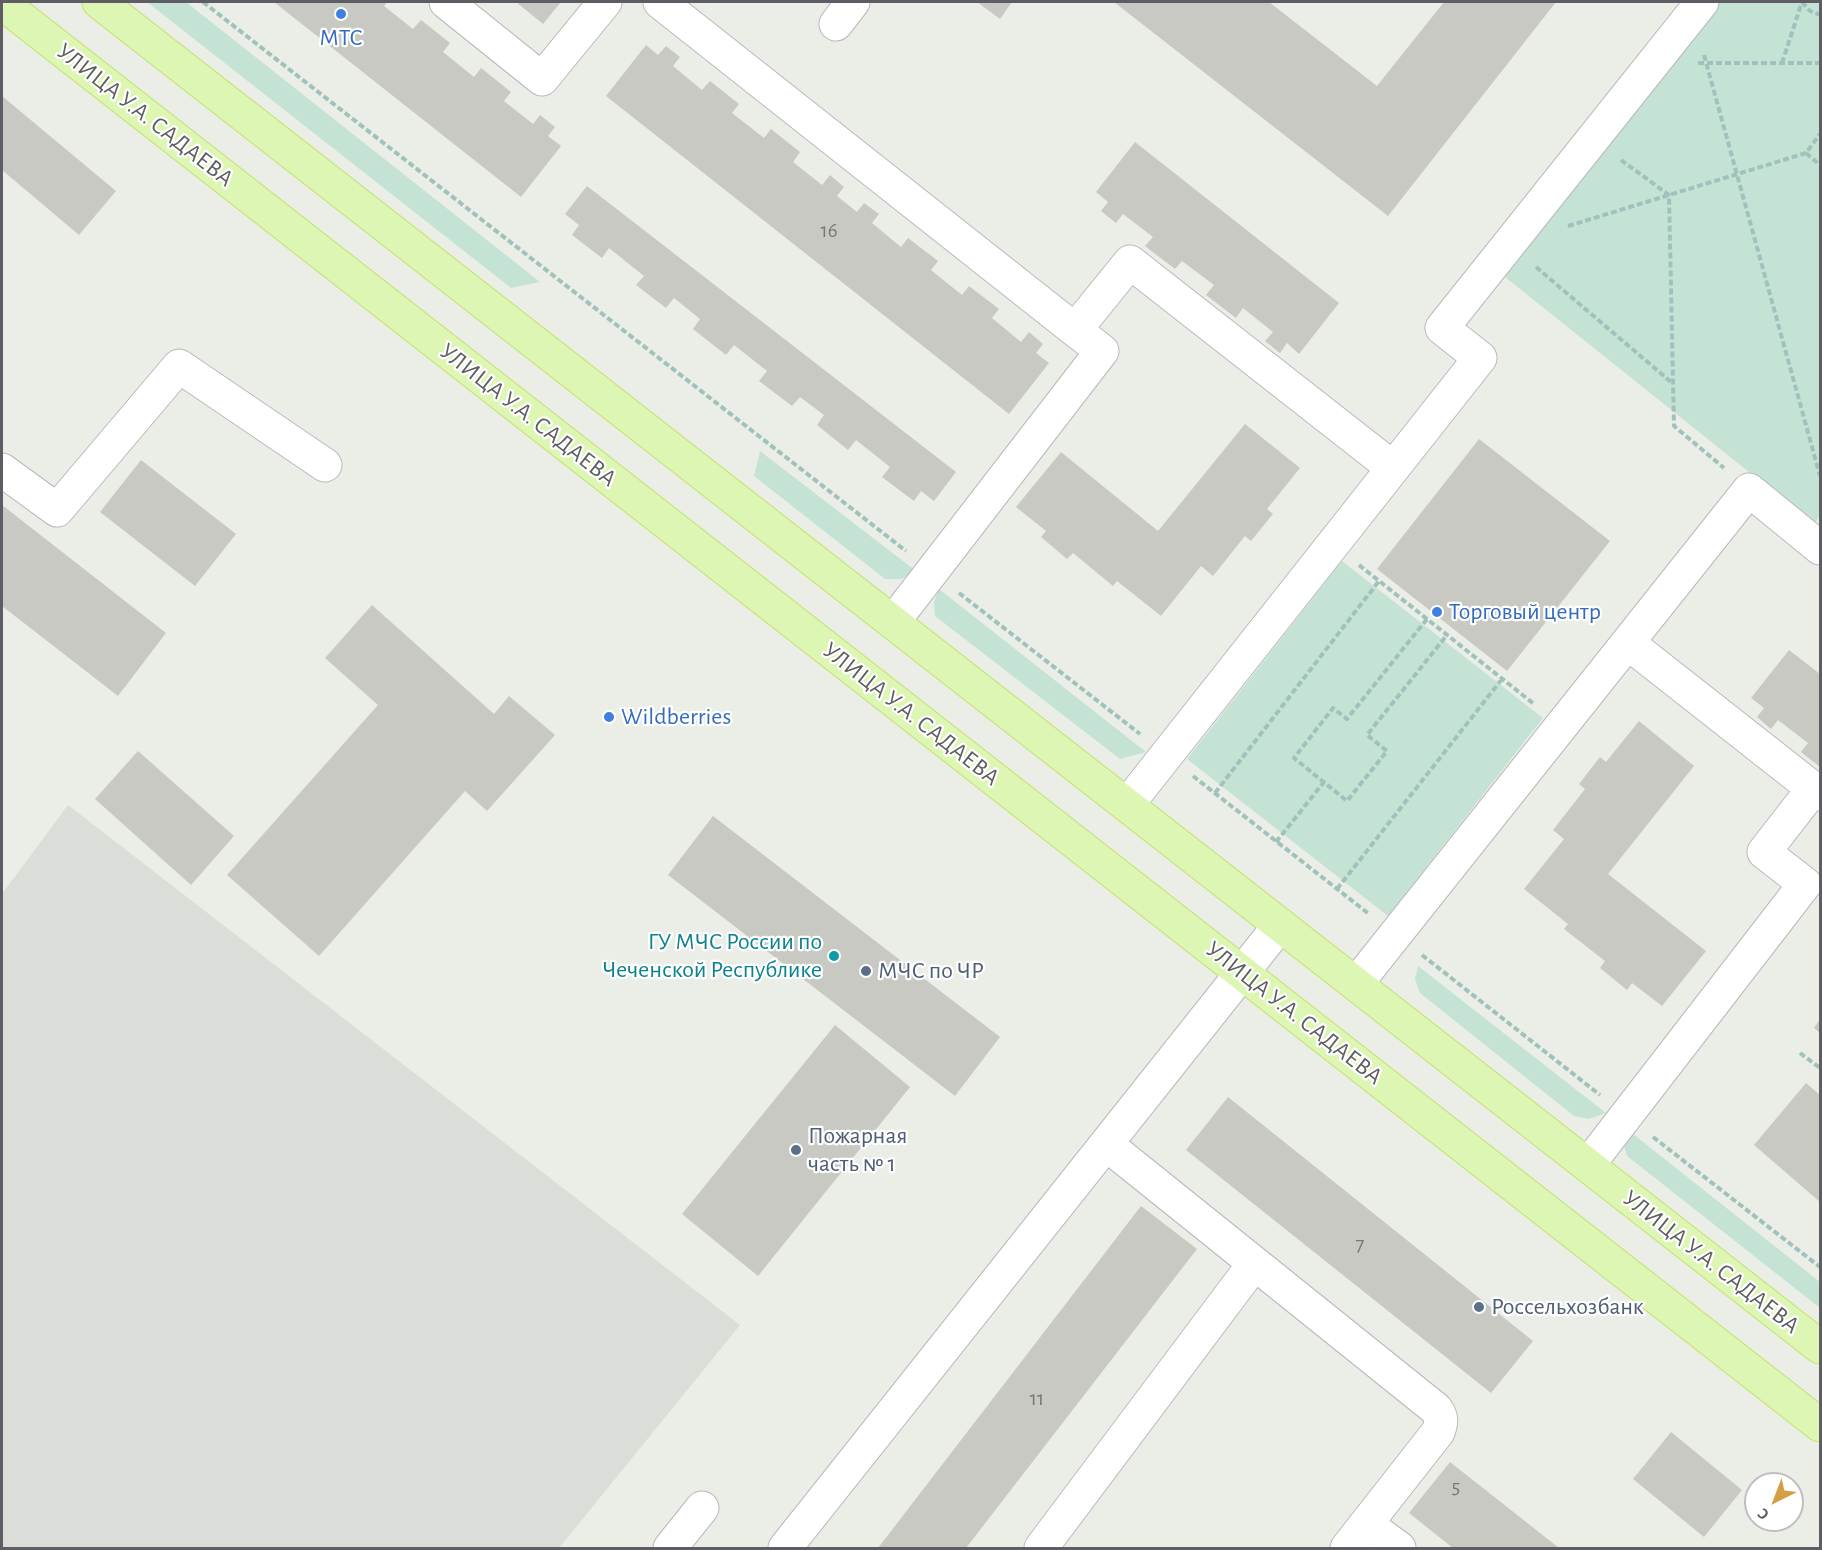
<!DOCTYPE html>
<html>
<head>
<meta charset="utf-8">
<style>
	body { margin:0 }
	#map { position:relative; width:1822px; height:1550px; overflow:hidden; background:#ebeee6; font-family:"Alegreya Sans",sans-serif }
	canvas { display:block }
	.frame { position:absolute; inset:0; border:3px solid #5e5d64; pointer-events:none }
	.north { position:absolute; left:1744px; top:1472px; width:60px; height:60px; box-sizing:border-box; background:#fff; border:2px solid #bfbec1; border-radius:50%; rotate:222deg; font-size:16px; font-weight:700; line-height:24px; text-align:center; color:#5e5d64 }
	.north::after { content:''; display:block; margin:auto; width:21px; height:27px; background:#d69e44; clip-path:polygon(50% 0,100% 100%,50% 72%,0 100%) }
</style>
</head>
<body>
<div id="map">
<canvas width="1822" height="1550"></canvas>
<div class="frame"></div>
<div class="north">С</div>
</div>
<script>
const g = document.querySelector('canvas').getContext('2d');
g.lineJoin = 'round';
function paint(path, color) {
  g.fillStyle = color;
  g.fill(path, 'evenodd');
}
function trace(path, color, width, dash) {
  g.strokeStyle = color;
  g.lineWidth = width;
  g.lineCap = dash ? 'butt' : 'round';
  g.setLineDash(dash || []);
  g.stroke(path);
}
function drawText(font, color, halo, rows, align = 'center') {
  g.font = font + ' "Alegreya Sans",sans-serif';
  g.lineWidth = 4.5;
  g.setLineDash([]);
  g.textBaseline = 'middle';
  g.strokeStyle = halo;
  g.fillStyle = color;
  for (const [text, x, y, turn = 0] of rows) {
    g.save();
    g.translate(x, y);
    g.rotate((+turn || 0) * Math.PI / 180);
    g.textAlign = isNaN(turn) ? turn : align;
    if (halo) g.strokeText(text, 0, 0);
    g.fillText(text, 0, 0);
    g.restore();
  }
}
paint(new Path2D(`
	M68,805L740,1325L559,1548H2V894Z`), '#dbddd8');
paint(new Path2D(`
	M147,2H186L540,282L511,288Z
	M1716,2H1820V516L1814,524L1500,273Z
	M760,451L916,571L901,579H885L754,476Z
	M1342,561L1543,718L1388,916L1187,759Z
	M939,589L1146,752L1120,759L935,616L934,602Z
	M1418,966L1606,1113L1589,1119L1574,1116L1420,993L1415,979Z
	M1628,1130L1820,1282V1308L1627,1156L1623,1142Z`), '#c5e3d5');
paint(new Path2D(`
	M274,2H387L384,6L413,29L421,20L450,43L443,52L474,77L481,68L511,92L504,101L533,124L540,115L555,127L548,136L561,146L521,197Z
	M516,2H561L543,24Z
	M977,2H1012L1000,19Z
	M1114,2H1269L1377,86L1444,2H1556L1388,216Z
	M646,45L658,55L666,46L680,57L673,66L702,90L710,81L739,104L732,113L764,138L771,129L800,152L793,162L822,185L830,175L844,187L837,196L857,212L864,203L879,214L872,223L901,247L908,238L938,261L931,270L962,295L969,286L999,309L992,318L1021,342L1029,332L1043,344L1036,353L1049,363L1009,414L606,96Z
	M2,96L116,191L79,235L2,170Z
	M1135,142L1339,303L1299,354L1287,343L1280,353L1265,341L1273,332L1243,308L1236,318L1206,295L1214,285L1182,261L1175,269L1145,246L1153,237L1123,214L1116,223L1101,211L1108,202L1096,192Z
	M587,186L956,472L934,501L921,491L914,501L882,477L890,467L856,440L848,450L817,425L824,415L800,397L792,406L759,381L767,371L734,345L726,355L693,329L700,319L674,298L666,308L636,285L644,276L609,248L602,258L572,235L579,225L565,214Z
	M1245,424L1300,468L1267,509L1273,514L1251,541L1245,536L1213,576L1201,566L1161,616L1117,581L1113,586L1073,553L1067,559L1041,537L1046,531L1016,507L1061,452L1158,531Z
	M1479,439L1610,541L1507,671L1377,569Z
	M141,460L236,534L195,586L100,512Z
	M2,505L166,633L118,696L2,606Z
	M372,605L494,714L509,696L555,735L487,811L465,791L319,956L227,875L378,705L325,658Z
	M1789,650L1820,674V767L1801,752L1808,743L1778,720L1771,729L1757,717L1764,708L1751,698Z
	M1639,721L1694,766L1608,874L1706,951L1662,1006L1632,983L1627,990L1600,968L1605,961L1564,929L1568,924L1524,889L1564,839L1553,830L1585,789L1579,784L1600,757L1606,762Z
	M138,751L234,836L191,885L95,799Z
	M713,816L1000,1037L955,1096L668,875Z
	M1820,1019V1033L1814,1028Z
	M835,1025L910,1087L758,1276L682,1214Z
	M1806,1083L1820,1095V1202L1754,1145Z
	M1228,1097L1533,1341L1491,1393L1186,1150Z
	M1141,1206L1197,1249L966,1548H878Z
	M1671,1432L1742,1490L1704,1537L1633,1479Z
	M1450,1462L1559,1548H1453L1409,1513Z`), '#c7c9c2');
const minor = new Path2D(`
	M446,2L542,79L605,2
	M660,2L1075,330L1130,262L1393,468
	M836,24L853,2
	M2,470L57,510L179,366L325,465
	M893,622L1102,351L1075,330
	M1628,643L1820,794
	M1127,805L1480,358L1442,328L1702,2
	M1356,984L1749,490L1820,548
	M1106,1144L1436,1409C1442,1417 1442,1422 1438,1432L1347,1548
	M1588,1165L1805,884L1764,852L1813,789
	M1366,1524L1399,1548
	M670,1548L702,1508
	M785,1548L1280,925
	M1041,1548L1254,1264`);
const major = new Path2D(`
	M99,2L1820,1347
	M2,3L1820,1425`);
trace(minor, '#b9b8be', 35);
trace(major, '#c3e16b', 35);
trace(new Path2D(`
	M203,2L906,551
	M1802,2L1810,11L1820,15
	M1704,55L1820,476
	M1698,63H1820
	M1782,63L1802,2
	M1806,153L1820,165
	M1621,160L1669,195L1674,426L1724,468
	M1568,226L1806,153L1820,134
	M1536,267L1671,382
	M1359,565L1534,704
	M959,593L1140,734
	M1427,619L1347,719L1333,708L1294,758L1347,801L1387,751L1367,735L1447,635
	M1193,776L1369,914
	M1215,793L1379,581
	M1276,842L1324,782
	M1337,889L1502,679
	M1422,955L1600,1095
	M1800,1053L1820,1068
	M1653,1137L1820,1267`), '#9fc2bd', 4, [6, 3]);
trace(minor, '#fff', 33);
trace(major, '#ddf6b3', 33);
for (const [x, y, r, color] of [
	[341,14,6,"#3f7fe0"],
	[1437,612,6,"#3f7fe0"],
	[609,717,6,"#3f7fe0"],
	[834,956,6,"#0f9aa8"],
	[866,971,6,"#5c6f8a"],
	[796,1150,6,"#5c6f8a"],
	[1479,1307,6,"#5c6f8a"]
]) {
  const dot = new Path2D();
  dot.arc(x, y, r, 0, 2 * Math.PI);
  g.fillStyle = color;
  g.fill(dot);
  trace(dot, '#fff', 2);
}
drawText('21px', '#78787c', null, [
	["16",829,231],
	["7",1360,1245],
	["11",1037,1399],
	["5",1456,1487]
]);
drawText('24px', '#366cbe', '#fff', [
	["МТС",341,38,"center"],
	["Торговый центр",1449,612],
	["Wildberries",621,717]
], 'left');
drawText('24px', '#5e5d64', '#fff', [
	["УЛИЦА У.А. САДАЕВА",145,115,38],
	["УЛИЦА У.А. САДАЕВА",528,415,38],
	["УЛИЦА У.А. САДАЕВА",911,714,38],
	["УЛИЦА У.А. САДАЕВА",1294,1013,38],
	["УЛИЦА У.А. САДАЕВА",1711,1262,38]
]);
drawText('24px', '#0d838f', '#fff', [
	["ГУ МЧС России по",822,942],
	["Чеченской Республике",822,970]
], 'right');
drawText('24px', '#4e5e75', '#fff', [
	["МЧС по ЧР",878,971],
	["Пожарная",808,1136],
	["часть № 1",808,1164],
	["Россельхозбанк",1491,1307]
], 'left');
</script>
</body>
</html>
